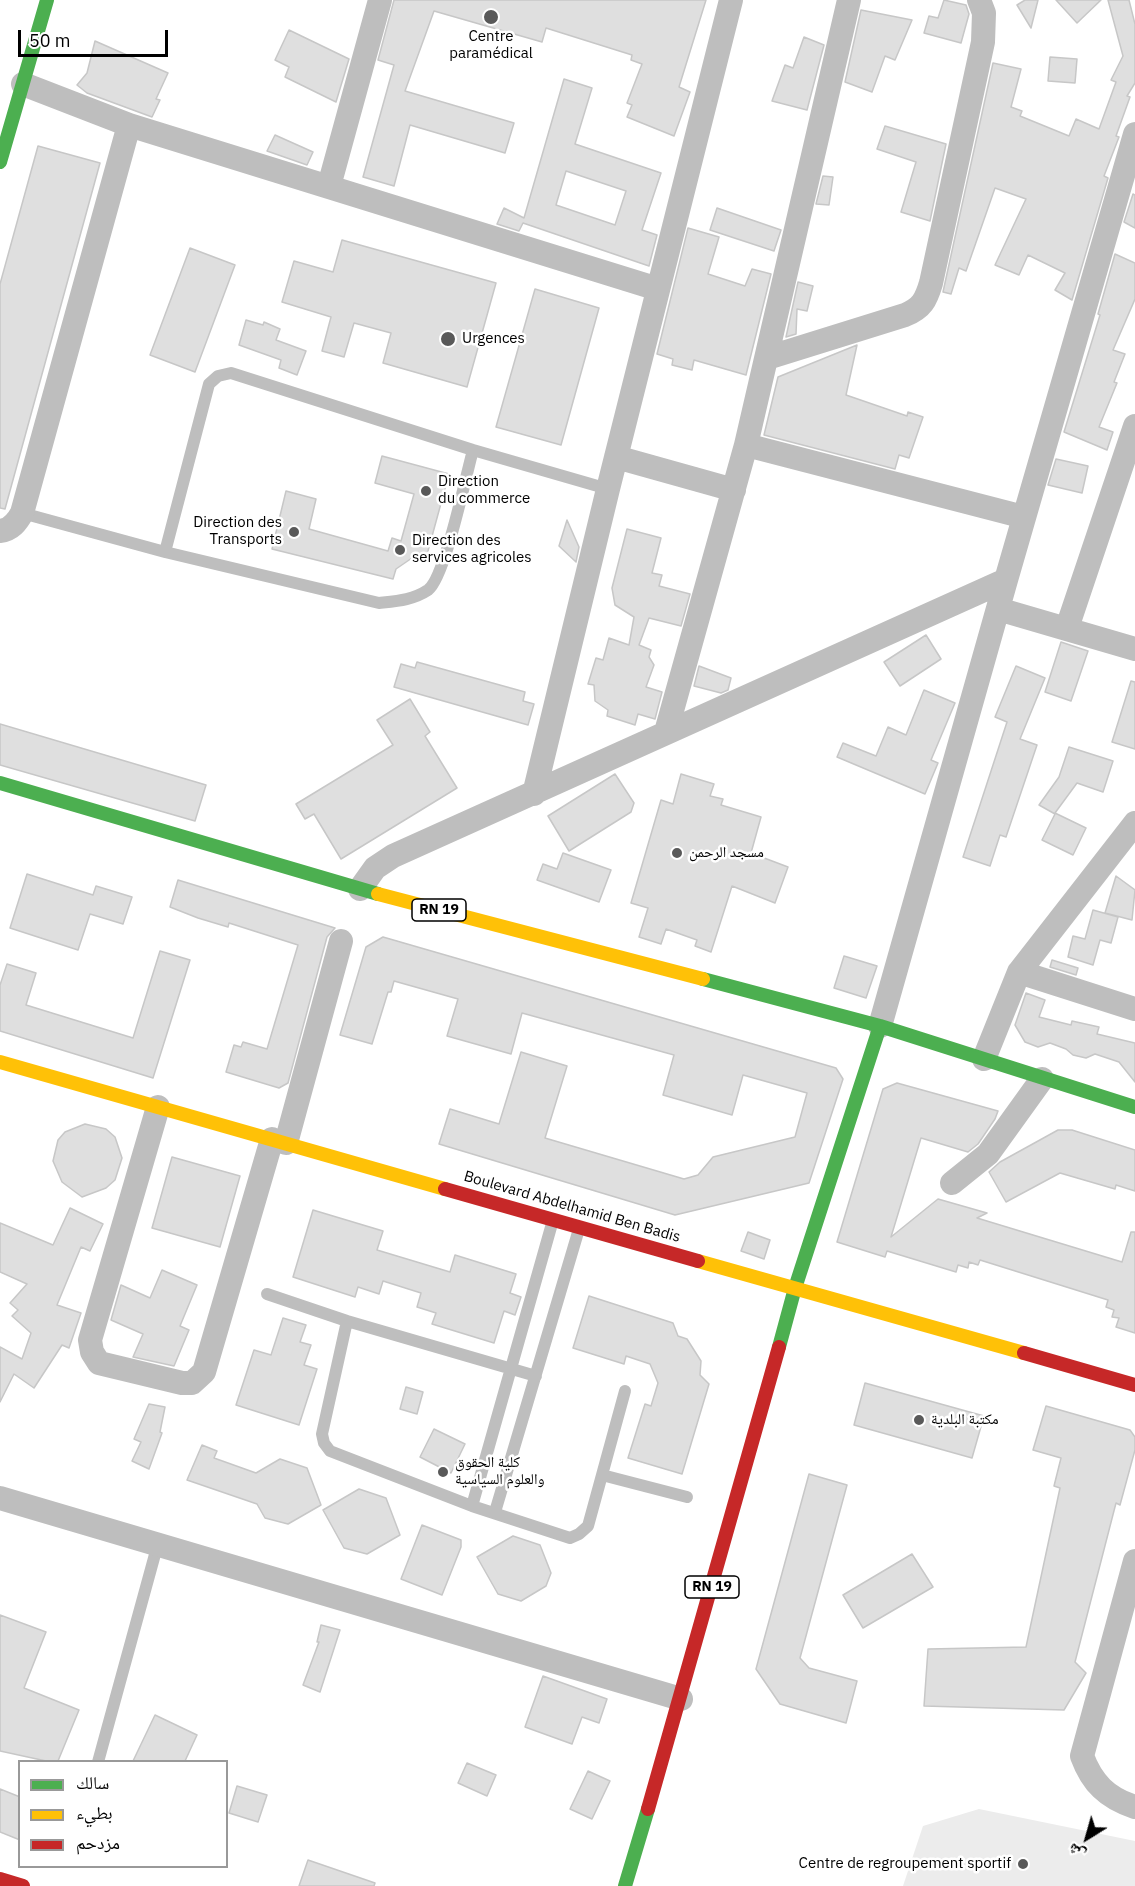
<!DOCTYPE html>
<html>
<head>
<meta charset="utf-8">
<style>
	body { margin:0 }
	#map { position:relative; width:1135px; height:1886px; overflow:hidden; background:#fff; font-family:"IBM Plex Sans","Noto Naskh Arabic",sans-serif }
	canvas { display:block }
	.legend { position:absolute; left:18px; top:1760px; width:210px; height:108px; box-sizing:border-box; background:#fff; border:2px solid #999; margin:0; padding:8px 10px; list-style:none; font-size:18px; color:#000 }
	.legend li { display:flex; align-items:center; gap:12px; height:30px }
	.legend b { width:30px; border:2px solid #999 }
	.north { position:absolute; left:1057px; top:1808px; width:60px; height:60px; -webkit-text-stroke:4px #fff; paint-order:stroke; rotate:217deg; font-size:16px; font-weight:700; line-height:24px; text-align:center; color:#000 }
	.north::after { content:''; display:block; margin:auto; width:21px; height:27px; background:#000; clip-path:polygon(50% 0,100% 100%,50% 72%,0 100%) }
	.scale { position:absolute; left:18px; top:30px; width:150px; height:27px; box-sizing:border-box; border:3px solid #000; border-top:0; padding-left:8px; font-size:18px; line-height:21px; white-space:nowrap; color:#000; -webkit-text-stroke:4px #fff; paint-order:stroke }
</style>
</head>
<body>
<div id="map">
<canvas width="1135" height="1886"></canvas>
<ul class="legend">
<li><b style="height:8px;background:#4caf50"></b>سالك</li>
<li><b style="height:8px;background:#ffc107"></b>بطيء</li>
<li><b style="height:8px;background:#c62828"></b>مزدحم</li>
</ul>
<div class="north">ش</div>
<div class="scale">50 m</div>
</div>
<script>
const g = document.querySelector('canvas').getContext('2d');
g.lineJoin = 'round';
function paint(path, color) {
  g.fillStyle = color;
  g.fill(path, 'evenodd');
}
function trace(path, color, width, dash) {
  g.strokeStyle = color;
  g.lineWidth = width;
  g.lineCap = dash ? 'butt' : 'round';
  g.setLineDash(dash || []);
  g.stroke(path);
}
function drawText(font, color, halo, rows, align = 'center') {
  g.font = font + ' "IBM Plex Sans","Noto Naskh Arabic",sans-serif';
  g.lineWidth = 5;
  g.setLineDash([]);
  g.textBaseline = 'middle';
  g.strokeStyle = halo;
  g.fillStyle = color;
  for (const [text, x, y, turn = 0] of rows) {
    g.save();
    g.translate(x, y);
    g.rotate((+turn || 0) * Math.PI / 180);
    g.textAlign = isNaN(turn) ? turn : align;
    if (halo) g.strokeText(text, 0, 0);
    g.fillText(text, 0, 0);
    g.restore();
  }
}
paint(new Path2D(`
	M979,1809L1135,1841V1886H903L923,1826Z`), '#ececec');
const building = new Path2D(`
	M394,0H706L679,87L690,92L674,136L627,117L632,105L627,103L642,64L631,60L632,55L546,28L542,42L434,11L405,91L514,123L505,153L410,125L394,186L363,177L394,65L378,60Z
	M944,0L966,5L969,14L961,43L924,33L929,16L938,18Z
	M1025,0H1038L1031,28L1017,5Z
	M1056,0H1101L1077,23Z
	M1108,0H1129L1135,24V83L1127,96L1130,97L1116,136L1119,137L1104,176L1108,178L1072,300L1055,290L1065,273L1028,255L1019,275L995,265L1026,199L995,188L966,271L959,268L951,294L943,292L993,63L1021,69L1011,107L1022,111L1020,116L1069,136L1076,119L1099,129L1116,82L1111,80L1123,56Z
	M861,10L912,20L895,60L885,56L872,92L845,82Z
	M289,30L349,59L336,102L285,77L289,67L275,60Z
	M804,37L824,45L807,110L772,101L785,65L793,68Z
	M95,41L168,73L156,99L160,100L152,117L87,93L77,85L87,73Z
	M1050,57L1077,59L1075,83L1048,81Z
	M564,79L592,88L575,144L661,173L642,230L657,235L649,266L523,223L519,231L497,224L504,208L524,218ZM566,171L626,191L615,225L556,205Z
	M885,126L946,144L930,221L901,212L916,162L877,149Z
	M275,135L313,152L307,165L267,151Z
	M38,146L100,163L5,509L0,508V284Z
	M823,176L833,177L829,205L816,204Z
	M1133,194L1135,195V228L1124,222Z
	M717,208L781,230L774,251L710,230Z
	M688,228L719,237L708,274L745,286L752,269L771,274L746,375L694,360L692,370L672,365L673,359L657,354Z
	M342,240L496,283L467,387L383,363L391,333L354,323L344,357L322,351L331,317L282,302L294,261L333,272Z
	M190,248L235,265L195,372L150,355Z
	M1115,254L1135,263V299L1113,350L1125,354L1114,382L1117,383L1099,427L1113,432L1107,450L1064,432L1100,315L1098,314Z
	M798,282L813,286L807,311L797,309L796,334L786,337Z
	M535,289L599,308L561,445L496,427Z
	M246,320L263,325L264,322L280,329L276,340L306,351L297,375L279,368L281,360L239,345Z
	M857,345L846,395L907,416L908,412L923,417L909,458L899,455L895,469L764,435L778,377Z
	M382,456L449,474L425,562L412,558L396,569L393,579L272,549L286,491L316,499L309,529L388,551L392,538L401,541L414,494L375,483Z
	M1056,459L1088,466L1082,493L1048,485Z
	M567,520L579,547L576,562L559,546Z
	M627,529L661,538L652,573L662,575L659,586L690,594L681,626L649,618L639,645L651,650L649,657L654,665L646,687L662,692L655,719L638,714L635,725L607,716L608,710L595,701L594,685L588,684L596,658L603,660L609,638L629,645L634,617L615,605L612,588Z
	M926,635L941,659L900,686L884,662Z
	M1061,642L1088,651L1071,701L1045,692Z
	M417,662L525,692L523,701L534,704L528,725L394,687L401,664L415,668Z
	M699,666L731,678L728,690L721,693L694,686Z
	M1016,666L1045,678L1020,739L1037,745L1006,837L1000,835L990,866L963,857L1007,722L995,717Z
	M1131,681L1135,682V749L1112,742Z
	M924,690L955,703L931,760L938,763L925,794L837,757L843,743L876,756L888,727L906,735Z
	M410,699L430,732L425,736L457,788L341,859L314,814L305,819L296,804L393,745L377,720Z
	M0,724L206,785L195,821L0,765Z
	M1069,747L1113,761L1103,792L1077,783L1055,813L1086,828L1073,855L1042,840L1055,814L1039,805L1059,777Z
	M615,774L634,803L631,812L569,851L548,816Z
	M681,774L714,784L710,796L723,799L721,805L761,817L751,853L788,867L775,903L732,886L711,952L695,946L697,940L666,929L661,944L639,937L648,908L631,903L661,800L673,804Z
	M563,853L611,870L599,902L537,880L543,864L557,869Z
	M27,874L93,895L96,886L132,897L123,924L90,914L78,950L10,928Z
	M1116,876L1135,890L1132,920L1105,913Z
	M178,880L335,928L327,937L288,1083L279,1088L226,1072L234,1045L241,1047L243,1042L267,1049L298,945L229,923L228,927L198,918L170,907Z
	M1093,910L1118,917L1111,943L1100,940L1093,965L1068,957L1073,936L1085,939Z
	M383,937L836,1068L843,1079L809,1183L675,1215L439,1144L450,1109L499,1124L521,1052L567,1066L545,1138L684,1179L698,1175L713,1157L795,1137L807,1093L743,1075L732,1115L663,1095L674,1055L522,1013L511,1054L447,1036L458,999L394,981L391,992H388L372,1044L340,1035L366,947Z
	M160,951L190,960L153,1078L0,1031V985L7,964L36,973L26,1005L133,1038Z
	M844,956L877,966L866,998L834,988Z
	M1052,960L1078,968L1076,975L1050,967Z
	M1026,993L1045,1000L1039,1017L1071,1025L1072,1021L1099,1027L1097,1034L1135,1043V1082L1119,1062L1095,1054L1086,1058L1073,1055L1066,1049L1050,1043L1038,1047L1025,1042L1015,1025Z
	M897,1083L998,1111L995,1119L978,1144L968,1152L921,1138L891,1237L938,1199L987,1213L977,1218L1122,1262L1131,1232H1135V1333L1116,1327L1119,1318L1112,1317L1114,1310L1106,1307L1108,1300L980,1260L978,1265L969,1262L968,1268L958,1265L956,1272L887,1251L885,1257L837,1242L883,1089Z
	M85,1124L106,1129L115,1137L122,1158L115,1180L106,1188L82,1197L62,1182L53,1161L58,1140L65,1132Z
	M1058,1130H1072L1135,1150V1191L1116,1185L1115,1189L1060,1173L1006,1202L989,1172L1000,1162Z
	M172,1157L240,1176L220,1247L152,1228Z
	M70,1208L103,1224L90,1251L81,1247L57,1305L81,1313L69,1348L62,1345L34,1388L14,1374L0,1402V1347L22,1359L31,1333L12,1316L18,1310L10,1303L27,1284L0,1272V1223L53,1245Z
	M313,1210L383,1231L377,1250L450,1272L455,1255L516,1274L510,1293L521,1297L515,1315L504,1311L494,1343L432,1324L436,1313L417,1307L421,1293L383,1281L379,1294L358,1287L355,1297L293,1277Z
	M748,1232L770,1240L764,1259L741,1251Z
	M162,1270L197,1285L180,1326L189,1330L174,1366L133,1357L143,1334L111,1320L121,1285L150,1298Z
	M589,1296L673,1323L678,1336L687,1339L701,1361L700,1375L709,1384L682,1474L628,1458L645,1404L651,1406L658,1383L650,1364L626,1356L624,1364L573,1348Z
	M283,1318L306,1325L300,1342L311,1345L304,1365L317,1369L299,1425L236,1405L254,1350L271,1355Z
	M865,1383L984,1416L972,1458L854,1425Z
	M406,1387L423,1392L417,1414L400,1409Z
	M149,1404L165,1407L160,1432L162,1433L149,1469L132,1461L141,1442L134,1439Z
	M1046,1406L1130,1430L1135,1437V1450L1120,1505L1116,1503L1075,1662L1086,1673L1064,1710L924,1706L928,1649L1026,1647L1060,1488L1054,1486L1061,1458L1033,1450Z
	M434,1429L465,1444L451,1473L420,1457Z
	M202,1445L217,1451L214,1458L256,1473L280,1459L307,1468L321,1505L288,1524L265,1518L257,1504L187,1480Z
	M809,1474L847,1485L800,1658L809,1668L857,1681L846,1723L780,1704L756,1669Z
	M359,1489L386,1498L400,1535L367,1554L344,1548L323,1510Z
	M422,1525L461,1540V1547L442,1595L401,1579Z
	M513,1536L540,1545L551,1573L546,1586L521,1601L498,1594L477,1557Z
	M912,1554L933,1587L863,1628L843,1595Z
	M0,1615L46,1632L24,1688L79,1710L58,1761H46L0,1751Z
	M321,1625L340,1630L320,1692L303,1685L319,1642H317Z
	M543,1676L607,1699L599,1723L582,1717L572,1744L525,1727Z
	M155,1715L197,1735L185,1761H133Z
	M467,1763L496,1775L487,1796L458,1783Z
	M588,1771L610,1781L592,1819L570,1809Z
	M237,1786L267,1795L258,1822L229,1813Z
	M0,1789L20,1797V1840L0,1832Z
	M308,1860L375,1883L374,1886H299Z`);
paint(building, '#dfdfdf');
trace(building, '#c7c7c7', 1.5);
trace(new Path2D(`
	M22,513L165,552L379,603C397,601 413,600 428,590C445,578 466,475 473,450
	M165,552L209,384L218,376L231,373L473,450L608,489
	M267,1294L347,1321L536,1376
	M347,1321L322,1434L324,1443L330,1451L472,1506L570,1538L579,1534L588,1526L625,1391
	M602,1475L687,1497
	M472,1506L553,1220
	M495,1512L579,1229
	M98,1762L157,1547`), '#bebebe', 12);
trace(new Path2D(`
	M23,84L129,125L658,289
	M329,186L380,0
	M767,358L905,315C922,308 926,300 931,283L983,42L984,13L979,0
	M746,445L1024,517
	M616,457L734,490
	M0,531C11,530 17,522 22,513L129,125
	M998,609L1135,649
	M1067,628L1135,426
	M666,732L746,445L849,0
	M534,794L608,489L731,0
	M360,889L375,868L393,856L1006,580
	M1019,972L1135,1009
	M880,1026L1006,580L1135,134
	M984,1059L1019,972L1135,823
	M158,1107L90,1340L92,1352L99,1363L182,1383H192L204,1372L272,1139
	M286,1143L341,941
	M952,1183L988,1154L1042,1079
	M0,1498L681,1699
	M1135,1561L1082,1756C1092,1783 1107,1798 1135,1807`), '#bebebe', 24);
trace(new Path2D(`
	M0,162L47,0
	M0,783L378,894
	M703,979L880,1026L795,1288L779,1347
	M880,1026L1135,1107
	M625,1886L648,1809`), '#4caf50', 14);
trace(new Path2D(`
	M378,894L703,979
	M0,1062L445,1189
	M698,1261L1024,1353`), '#ffc107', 14);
trace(new Path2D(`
	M445,1189L698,1261
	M1024,1353L1135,1385
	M648,1809L779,1347
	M0,1879L23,1886`), '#c62828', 14);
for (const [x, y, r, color] of [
	[491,17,8,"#595959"],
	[448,339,8,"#595959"],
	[426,491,6,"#595959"],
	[294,532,6,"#595959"],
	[400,550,6,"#595959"],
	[677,853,6,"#595959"],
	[919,1420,6,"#595959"],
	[443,1472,6,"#595959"],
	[1023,1864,6,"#595959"]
]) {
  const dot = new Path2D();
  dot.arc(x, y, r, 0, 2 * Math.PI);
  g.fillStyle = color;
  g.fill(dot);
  trace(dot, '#fff', 2);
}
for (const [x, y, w] of [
	[439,910,54],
	[712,1587,54]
]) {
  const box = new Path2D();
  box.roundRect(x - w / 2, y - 11, w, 22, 4.5);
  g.fillStyle = '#fff';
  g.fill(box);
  trace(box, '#000', 1.5);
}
drawText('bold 14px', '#000', null, [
	["RN 19",439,910],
	["RN 19",712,1587]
]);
drawText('15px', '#000', '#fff', [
	["Centre",491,37,"center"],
	["paramédical",491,54,"center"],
	["Urgences",462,339],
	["Direction",438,482],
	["du commerce",438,499],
	["Direction des",282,523,"right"],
	["Transports",282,540,"right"],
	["Direction des",412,541],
	["services agricoles",412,558],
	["مسجد الرحمن",689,853],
	["مكتبة البلدية",931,1420],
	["كلية الحقوق",455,1463],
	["والعلوم السياسية",455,1480],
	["Centre de regroupement sportif",1011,1864,"right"]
], 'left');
drawText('15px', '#000', '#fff', [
	["Boulevard Abdelhamid Ben Badis",572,1207,16]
]);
</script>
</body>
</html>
